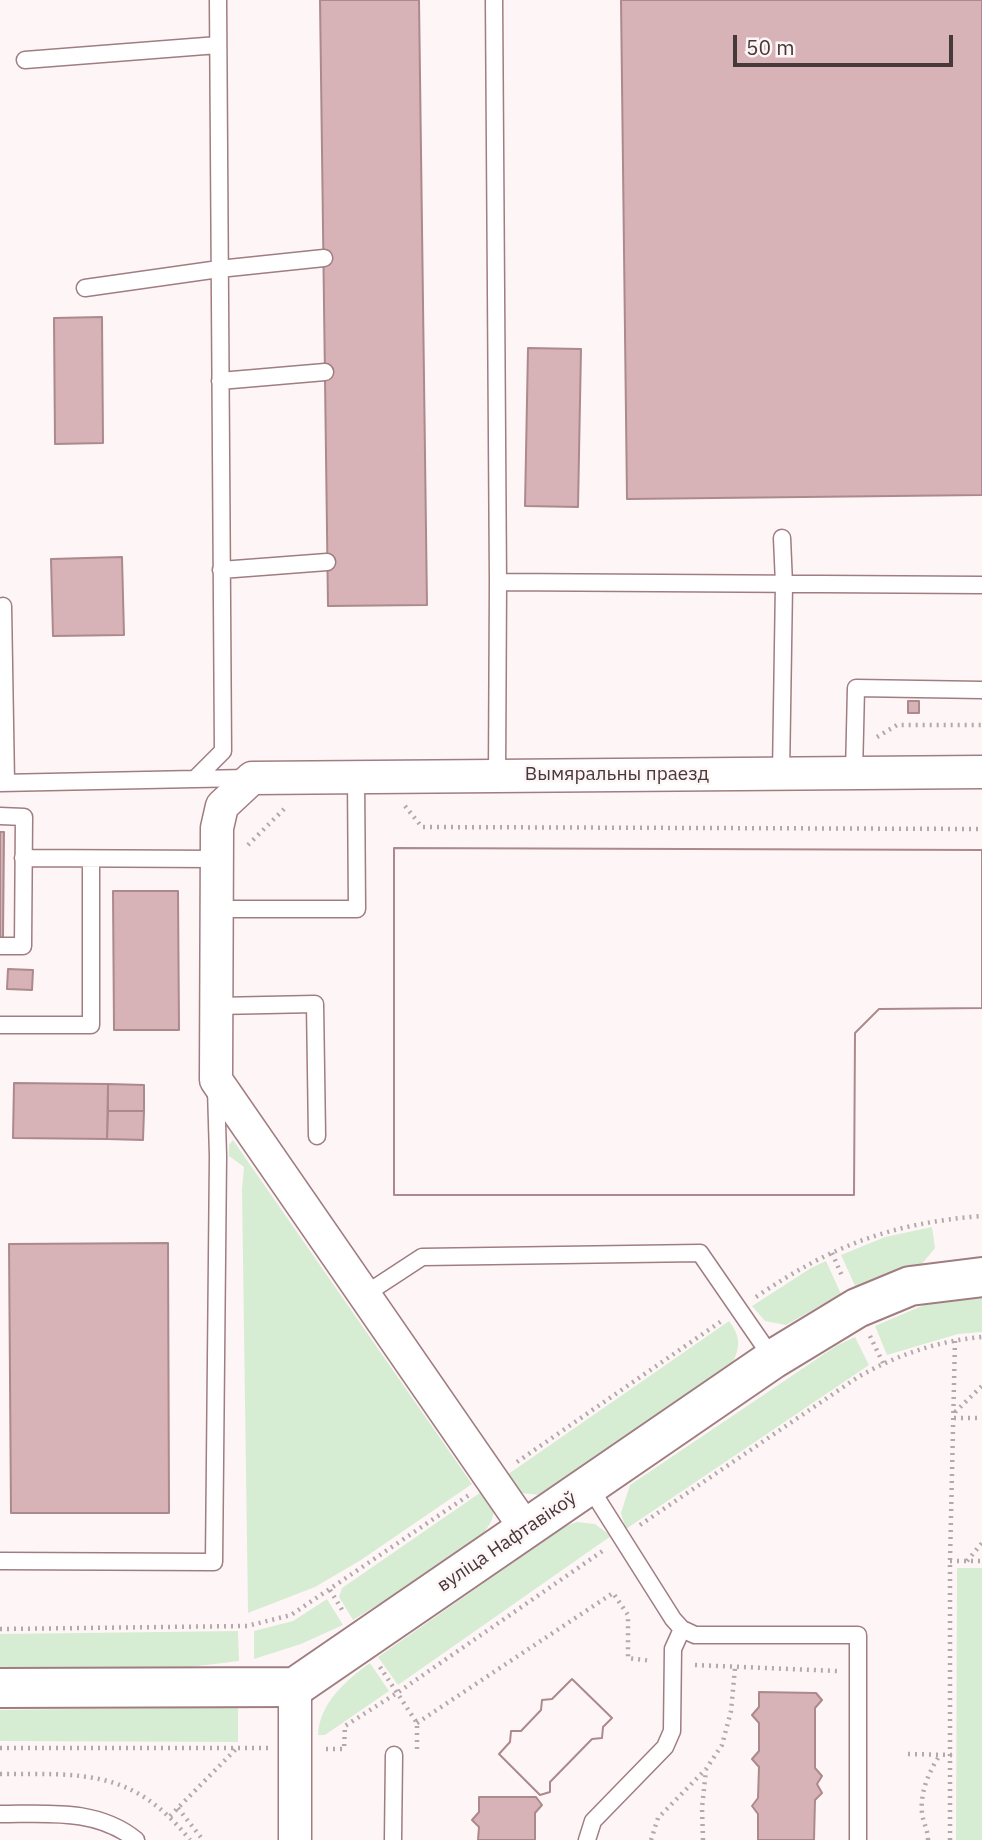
<!DOCTYPE html>
<html>
<head>
<meta charset="utf-8">
<style>
	body { margin:0 }
	#map { position:relative; width:982px; height:1840px; overflow:hidden; background:#fef6f6; font-family:"IBM Plex Sans",sans-serif }
	canvas { display:block }
	.scale { position:absolute; left:733px; top:35px; width:220px; height:32px; box-sizing:border-box; border:4px solid #47383a; border-top:0; padding-left:9px; font-size:21px; line-height:24px; white-space:nowrap; color:#47383a; -webkit-text-stroke:5px #fef6f6; paint-order:stroke }
</style>
</head>
<body>
<div id="map">
<canvas width="982" height="1840"></canvas>
<div class="scale">50 m</div>
</div>
<script>
const g = document.querySelector('canvas').getContext('2d');
g.lineJoin = 'round';
function paint(path, color) {
  g.fillStyle = color;
  g.fill(path, 'evenodd');
}
function trace(path, color, width, dash) {
  g.strokeStyle = color;
  g.lineWidth = width;
  g.lineCap = dash ? 'butt' : 'round';
  g.setLineDash(dash || []);
  g.stroke(path);
}
function drawText(font, color, halo, rows, align = 'center') {
  g.font = font + ' "IBM Plex Sans",sans-serif';
  g.lineWidth = 5;
  g.setLineDash([]);
  g.textBaseline = 'middle';
  g.strokeStyle = halo;
  g.fillStyle = color;
  for (const [text, x, y, turn = 0] of rows) {
    g.save();
    g.translate(x, y);
    g.rotate((+turn || 0) * Math.PI / 180);
    g.textAlign = isNaN(turn) ? turn : align;
    if (halo) g.strokeText(text, 0, 0);
    g.fillText(text, 0, 0);
    g.restore();
  }
}
paint(new Path2D(`
	M233,1140L472,1484L361,1560L315,1587L248,1613L242,1189L244,1167L229,1156V1145Z
	M932,1227L935,1248L921,1265L856,1288L841,1255L885,1237Z
	M826,1261L841,1294L786,1325L765,1321L752,1306L811,1268Z
	M982,1297V1332L958,1334L887,1355L875,1326L924,1305Z
	M729,1321C740,1336 741,1345 733,1362L541,1495L520,1493L504,1477Z
	M855,1337L869,1365L626,1529L621,1513L630,1485L836,1346Z
	M484,1490C497,1509 497,1515 483,1534L397,1593L353,1620L339,1597L342,1588Z
	M577,1522L595,1524L611,1536L398,1685L378,1657L564,1527Z
	M957,1568H982V1840H956Z
	M327,1599L343,1625L301,1644L254,1659V1631L293,1621Z
	M238,1631L239,1661L182,1668L0,1670V1634Z
	M370,1663L389,1691L325,1735H318C319,1704 346,1680 370,1663Z
	M238,1707V1742L0,1741V1710Z`), '#d7edd3');
const building = new Path2D(`
	M320,0H419L427,605L328,606Z
	M621,0H982V495L627,499Z
	M102,317L103,443L55,444L54,318Z
	M528,348L581,349L578,507L525,506Z
	M122,557L124,635L53,636L51,559Z
	M908,701H919V713H908Z
	M0,832H4L3,938H0Z
	M394,848L982,850V1008L879,1009L855,1033L854,1195H394Z
	M394,848L982,850V1008L879,1009L855,1033L854,1195H394Z
	M113,891H178L179,1030H114Z
	M8,969L33,970L32,990L7,989Z
	M14,1083L108,1084L107,1139L13,1138Z
	M108,1084L144,1085V1111H108Z
	M108,1111H144L143,1140L107,1139Z
	M168,1243L169,1513H11L9,1244Z
	M572,1679L612,1718L603,1727L602,1738L592,1739L550,1782V1792L540,1795L499,1754L510,1742L511,1731H521L541,1710L542,1700L552,1699Z
	M572,1679L612,1718L603,1727L602,1738L592,1739L550,1782V1792L540,1795L499,1754L510,1742L511,1731H521L541,1710L542,1700L552,1699Z
	M759,1692L816,1693L822,1700L815,1708V1768L822,1776L817,1784L822,1793L815,1800L814,1840H758V1814L752,1806L758,1798L759,1767L752,1759L759,1751V1723L752,1715L759,1707Z
	M479,1797H536L542,1805L535,1813V1840H478L479,1827L472,1820L479,1812Z`);
paint(building, '#d7b2b6');
trace(building, '#ac898c', 2);
const service = new Path2D(`
	M494,0L498,582L497,776
	M25,60L218,45
	M85,288L219,269L324,258
	M220,381L325,372
	M221,570L327,562
	M498,582L982,585
	M3,606L6,783
	M781,774L784,584L782,538
	M858,774H854L856,688L982,690
	M195,779L248,778
	M0,783L195,779L223,751L218,0
	M0,816L24,817L23,946H0
	M23,858L217,859
	M217,909H357L356,777
	M217,1006L315,1004L317,1136
	M0,1025H91V859
	M364,1295L422,1257L700,1253L773,1359
	M589,1486L673,1619L682,1629L695,1635H858V1840
	M0,1561L214,1562L218,1156L216,1089
	M0,1814C47,1814 97,1808 136,1840
	M393,1840L394,1755
	M587,1840L593,1821L665,1747L672,1731L673,1649L682,1629`);
const minor = new Path2D(`
	M526,1529L216,1080L217,828L222,806L252,778L982,772
	M295,1840V1687`);
const tertiary = new Path2D(`
	M0,1688L295,1687L773,1359L857,1308L910,1286L982,1277`);
trace(service, '#a07d81', 19);
trace(minor, '#a07d81', 35);
trace(tertiary, '#a07d81', 42);
trace(new Path2D(`
	M877,737L897,725H982
	M405,806L422,827L982,829
	M248,845L284,809
	M832,1253L843,1278
	M756,1297C831,1246 891,1223 982,1216
	M870,1336L883,1363
	M955,1412L982,1386
	M954,1418H982
	M517,1462L723,1320
	M640,1525L858,1377C897,1355 937,1341 982,1337
	M950,1561H982
	M967,1561L982,1543
	M330,1590L344,1613
	M0,1629L247,1626L291,1615L469,1495
	M695,1665L837,1671
	M380,1667L417,1723V1749
	M417,1723L613,1593L628,1615V1658L652,1661
	M0,1748H268
	M326,1749H344L345,1726L397,1693L604,1550
	M908,1754L952,1755
	M0,1774C84,1774 133,1769 190,1840
	M178,1808L203,1840
	M170,1816L236,1749
	M651,1840L658,1818L706,1769L722,1745L731,1711L735,1668
	M703,1840L702,1808L706,1770
	M928,1840C928,1830 923,1822 922,1813C920,1792 929,1771 940,1755
	M950,1840V1561L955,1340`), '#b4a9aa', 4.5, [2, 5]);
trace(service, '#fff', 16);
trace(minor, '#fff', 32);
trace(tertiary, '#fff', 38);
drawText('19px', '#47383a', '#fef6f6', [
	["Вымяральны праезд",617,775],
	["вуліца Нафтавікоў",507,1542,-34]
]);
</script>
</body>
</html>
